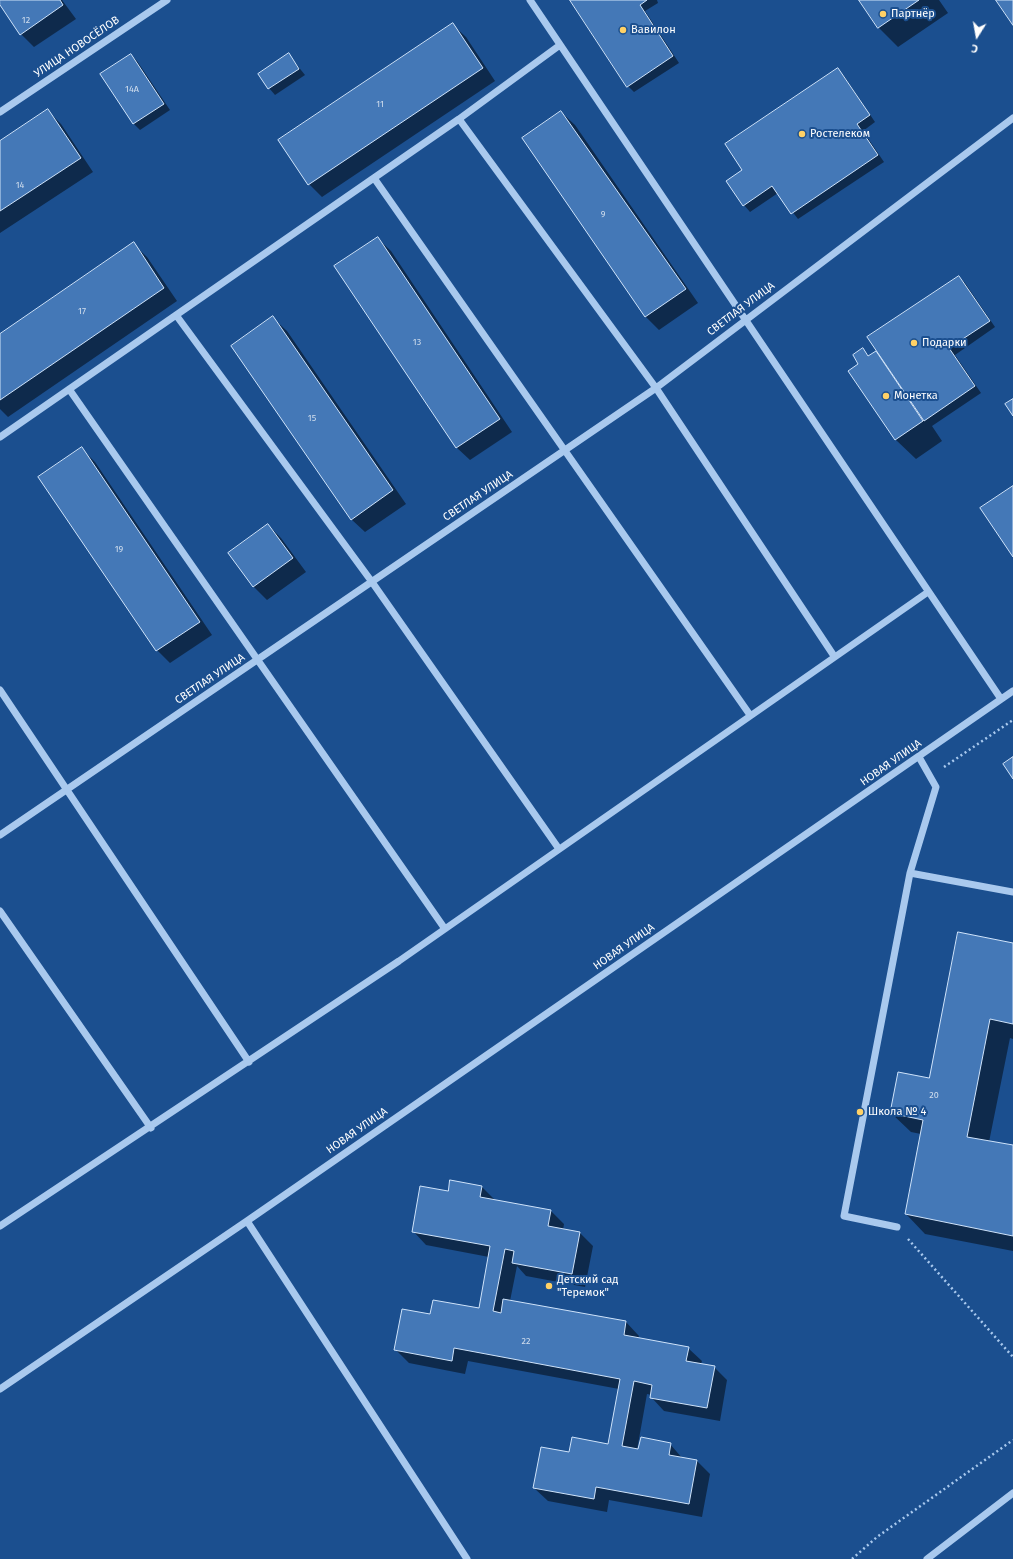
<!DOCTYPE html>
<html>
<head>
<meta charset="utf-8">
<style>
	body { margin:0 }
	#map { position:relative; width:1013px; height:1559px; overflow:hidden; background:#1b4f8f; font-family:"Fira Sans",sans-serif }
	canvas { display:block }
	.north { position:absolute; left:957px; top:16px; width:40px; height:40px; -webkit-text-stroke:3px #1b4f8f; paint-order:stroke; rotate:191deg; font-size:11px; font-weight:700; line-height:16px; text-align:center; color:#fff }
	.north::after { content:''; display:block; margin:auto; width:14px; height:18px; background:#fff; clip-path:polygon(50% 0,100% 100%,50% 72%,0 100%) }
</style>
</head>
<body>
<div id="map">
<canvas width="1013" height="1559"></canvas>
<div class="north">С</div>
</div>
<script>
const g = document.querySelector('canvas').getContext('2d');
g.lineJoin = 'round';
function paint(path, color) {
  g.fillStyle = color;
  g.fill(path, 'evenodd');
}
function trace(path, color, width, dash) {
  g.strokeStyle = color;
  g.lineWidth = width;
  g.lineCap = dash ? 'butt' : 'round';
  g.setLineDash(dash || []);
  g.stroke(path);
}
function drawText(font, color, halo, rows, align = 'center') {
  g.font = font + ' "Fira Sans",sans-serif';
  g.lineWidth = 4;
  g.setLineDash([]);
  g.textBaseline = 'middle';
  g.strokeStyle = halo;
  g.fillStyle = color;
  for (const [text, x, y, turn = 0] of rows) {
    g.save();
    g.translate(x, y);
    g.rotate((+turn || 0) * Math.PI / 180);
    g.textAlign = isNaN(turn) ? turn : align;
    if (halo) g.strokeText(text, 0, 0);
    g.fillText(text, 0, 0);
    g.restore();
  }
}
paint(new Path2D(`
	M0,0H62L76,19L34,47L21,34L0,5Z
	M571,0H657L658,3L645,11L679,63L634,92L628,86Z
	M860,0H939L948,13L898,47L879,28Z
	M452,24L466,37L495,81L322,197L309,184Z
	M131,55L137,61L170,110L140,130L134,124L101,74Z
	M289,55L305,75L275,95L269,88Z
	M838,69L844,76L875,122L863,131L884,162L798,219L778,193L750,212L744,205V170Z
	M48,111L61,124L93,172L0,233V143Z
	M561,112L575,125L698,303L659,330L646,317L523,138Z
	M377,238L391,251L512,432L470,460L456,447Z
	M133,244L147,257L177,301L8,417L0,409V335Z
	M959,277L965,283L995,327L955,355L981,393L932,426L942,441L916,459L896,440L850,371L860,364L863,350L870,357L876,353L882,357Z
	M273,318L287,331L406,504L365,532L351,519Z
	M82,449L95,462L212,635L170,663L157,650Z
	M268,525L281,538L306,572L267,600L253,586Z
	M1013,944V1039L1010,1038L989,1142L1013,1146V1251L925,1234L906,1214L921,1134L911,1132L891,1113L930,1079Z
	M482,1187L496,1201L551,1211L564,1224L563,1230L580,1233L593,1246L585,1287L526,1276L517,1266L510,1301L626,1322L639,1336L638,1339L688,1348L702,1361L701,1364L714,1367L727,1380L720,1421L664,1411L651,1397L652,1395L647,1394L637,1450L670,1444L683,1459L697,1461L710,1474L702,1517L609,1500L607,1512L548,1501L534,1488L570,1453L609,1445L619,1389L468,1361L465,1374L409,1363L396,1350L431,1315L480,1310L489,1257L426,1245L413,1231L449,1192Z`), '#0007');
const building = new Path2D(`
	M0,0H60L63,5L20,35L0,5Z
	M570,0H647L640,5L673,56L627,87Z
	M859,0H919L878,28Z
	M996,0H1013V25Z
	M453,23L483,68L308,185L278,140Z
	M289,53L299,69L268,89L258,74Z
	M131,54L164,104L133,124L100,74Z
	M838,68L870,115L857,124L878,155L791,214L772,186L743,206L726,181L742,170L725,144Z
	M48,109L81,158L0,211V141Z
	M561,111L686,289L645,317L522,138Z
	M378,237L500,419L456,448L334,266Z
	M134,242L164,288L0,400V334Z
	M959,276L990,321L949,348L975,386L924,421L867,337Z
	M273,316L393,490L351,520L231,346Z
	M863,348L868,356L876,351L923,421L895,440L848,371L858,364L853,355Z
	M1013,399V416L1005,404Z
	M82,447L200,622L156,651L38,477Z
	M1013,486V557L980,508Z
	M268,524L293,558L253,587L228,553Z
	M1013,757V779L1003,764Z
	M958,932L1013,943V1024L990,1019L967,1137L1013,1145V1236L905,1214L923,1120L890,1113L898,1072L929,1078Z
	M450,1180L482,1186L480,1197L551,1210L548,1226L580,1232L572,1274L512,1263L514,1251L505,1249L493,1311L501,1313L503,1299L626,1321L624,1335L689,1347L686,1361L715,1366L707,1408L650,1398L652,1385L634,1381L622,1446L638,1449L641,1437L671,1443L669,1455L697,1460L689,1504L596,1487L594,1499L533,1488L541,1447L569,1452L572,1437L608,1444L620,1379L454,1348L452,1361L394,1350L402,1309L430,1314L433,1300L479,1308L490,1246L412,1232L420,1186L448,1191Z`);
paint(building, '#4478b7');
trace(building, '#cfe3fa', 1);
trace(new Path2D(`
	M944,767L1013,720
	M908,1239L1013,1357
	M852,1559L877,1537L1013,1440`), '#a9c9ee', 2.5, [2, 3]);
trace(new Path2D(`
	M530,0L1001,699
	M0,112L167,0
	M459,119L656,388L834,656
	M374,178L750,715
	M176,315L372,582L559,849
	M69,389L445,929
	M0,437L459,119L560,45
	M0,690L249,1062
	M0,835L656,388L1013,118
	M910,873L1013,892
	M0,911L151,1128
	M247,1221L467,1559
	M0,1226L399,961L928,592
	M897,1227L844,1216L910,873L936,787L919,757
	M0,1389L247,1221L1013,691
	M927,1559L1013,1493`), '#a9c9ee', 7);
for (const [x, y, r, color] of [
	[883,14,4,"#ffd166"],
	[623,30,4,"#ffd166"],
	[802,134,4,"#ffd166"],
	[914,343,4,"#ffd166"],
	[886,396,4,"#ffd166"],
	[860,1112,4,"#ffd166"],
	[549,1286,4,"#ffd166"]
]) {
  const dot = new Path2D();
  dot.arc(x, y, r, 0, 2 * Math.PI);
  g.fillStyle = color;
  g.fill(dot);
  trace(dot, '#1b4f8f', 1.5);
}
drawText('9px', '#d0dded', null, [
	["12",26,20],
	["14А",132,89],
	["11",380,104],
	["14",20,185],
	["9",603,214],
	["17",82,311],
	["13",417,342],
	["15",312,418],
	["19",119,549],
	["20",934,1095],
	["22",526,1341]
]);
drawText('11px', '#fff', '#1b4f8f', [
	["Партнёр",891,14],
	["Вавилон",631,30],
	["Ростелеком",810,134],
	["Подарки",922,343],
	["Монетка",894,396],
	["Школа № 4",868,1112],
	["Детский сад",557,1280],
	["\"Теремок\"",557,1293]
], 'left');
drawText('11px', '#fff', '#1b4f8f', [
	["УЛИЦА НОВОСЁЛОВ",77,47,-34],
	["СВЕТЛАЯ УЛИЦА",741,309,-37],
	["СВЕТЛАЯ УЛИЦА",478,496,-34],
	["СВЕТЛАЯ УЛИЦА",210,679,-34],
	["НОВАЯ УЛИЦА",891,763,-35],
	["НОВАЯ УЛИЦА",624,947,-35],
	["НОВАЯ УЛИЦА",357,1131,-35]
]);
</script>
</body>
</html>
